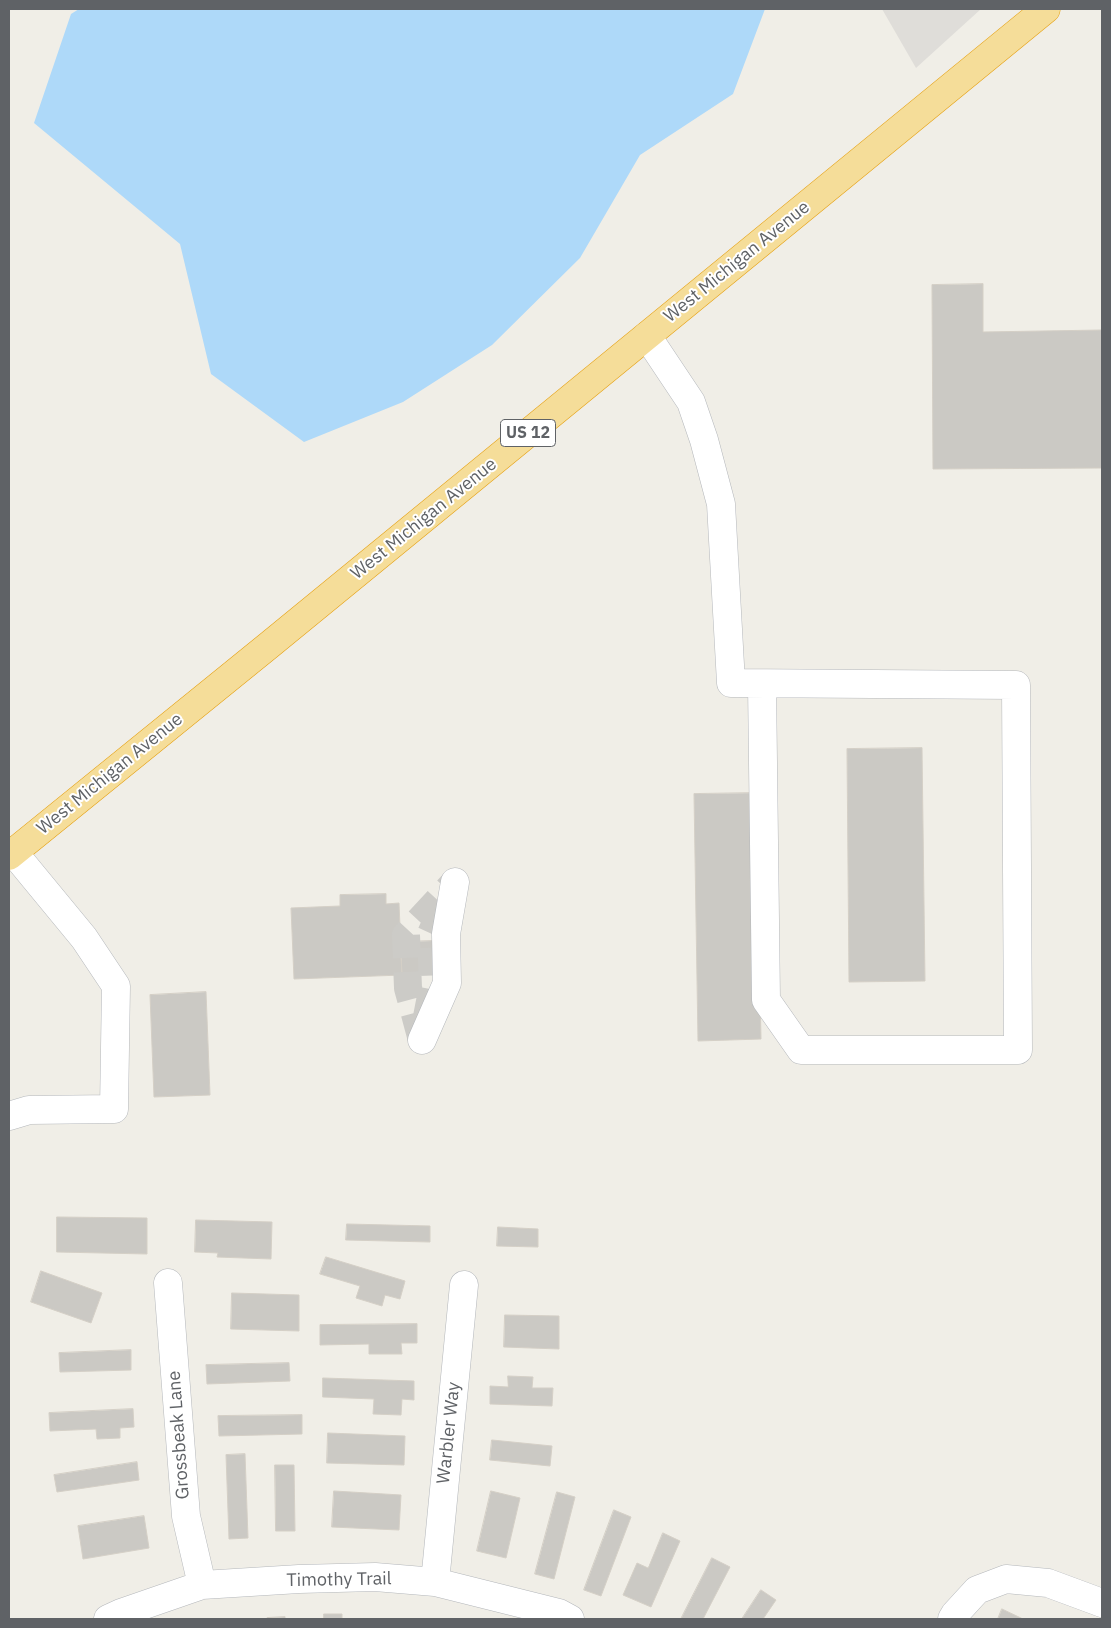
<!DOCTYPE html>
<html>
<head>
<meta charset="utf-8">
<style>
	body { margin:0 }
	#map { position:relative; width:1111px; height:1628px; overflow:hidden; background:#f0eee7; font-family:"IBM Plex Sans",sans-serif }
	canvas { display:block }
	.frame { position:absolute; inset:0; border:10px solid #5f6266; pointer-events:none }
</style>
</head>
<body>
<div id="map">
<canvas width="1111" height="1628"></canvas>
<div class="frame"></div>
</div>
<script>
const g = document.querySelector('canvas').getContext('2d');
g.lineJoin = 'round';
function paint(path, color) {
  g.fillStyle = color;
  g.fill(path, 'evenodd');
}
function trace(path, color, width, dash) {
  g.strokeStyle = color;
  g.lineWidth = width;
  g.lineCap = dash ? 'butt' : 'round';
  g.setLineDash(dash || []);
  g.stroke(path);
}
function drawText(font, color, halo, rows, align = 'center') {
  g.font = font + ' "IBM Plex Sans",sans-serif';
  g.lineWidth = 4;
  g.setLineDash([]);
  g.textBaseline = 'middle';
  g.strokeStyle = halo;
  g.fillStyle = color;
  for (const [text, x, y, turn = 0] of rows) {
    g.save();
    g.translate(x, y);
    g.rotate((+turn || 0) * Math.PI / 180);
    g.textAlign = isNaN(turn) ? turn : align;
    if (halo) g.strokeText(text, 0, 0);
    g.fillText(text, 0, 0);
    g.restore();
  }
}
paint(new Path2D(`
	M882,9H981L916,68Z`), '#dfddd9');
paint(new Path2D(`
	M79,9H765L733,94L640,155L580,258L492,345L403,402L304,442L211,374L180,244L34,123L71,14Z`), '#aed9f9');
const building = new Path2D(`
	M983,284V332L1102,330V468L933,469L932,285Z
	M922,748L925,981L849,982L847,749Z
	M756,793L761,1039L698,1041L694,794Z
	M386,894V904L399,903L402,975L294,979L291,908L340,906V895Z
	M432,941L433,974L402,975L400,942Z
	M206,992L210,1095L154,1097L150,995Z
	M57,1217L147,1218V1254L57,1252Z
	M196,1220L272,1222L271,1259L217,1257L218,1253L195,1252Z
	M347,1224L430,1226V1242L346,1240Z
	M498,1227L538,1229V1247L497,1246Z
	M326,1257L405,1281L400,1299L385,1295L382,1306L356,1298L360,1286L320,1274Z
	M41,1271L102,1293L91,1323L31,1302Z
	M232,1293L299,1295V1331L231,1329Z
	M505,1315L559,1316V1349L504,1347Z
	M417,1324V1343H401L402,1354H369V1344L320,1345V1325Z
	M131,1350V1370L60,1372L59,1353Z
	M289,1363L290,1381L207,1384L206,1365Z
	M508,1376L533,1377L532,1388H553L552,1406L490,1404V1386L508,1387Z
	M323,1378L414,1381V1400L402,1399L401,1415L373,1414L374,1399L323,1397Z
	M133,1409L134,1427L120,1428V1438L97,1439L96,1429L50,1431L49,1413Z
	M302,1415V1434L219,1436L218,1416Z
	M328,1433L405,1436L404,1465L327,1463Z
	M492,1440L552,1446L550,1466L490,1460Z
	M245,1454L248,1538L229,1539L226,1455Z
	M137,1462L139,1480L57,1492L54,1475Z
	M275,1465H294L295,1531H276Z
	M334,1491L401,1495L399,1530L332,1527Z
	M491,1491L520,1498L506,1558L477,1551Z
	M557,1492L575,1497L554,1579L535,1574Z
	M614,1510L631,1517L601,1596L584,1590Z
	M144,1516L149,1548L83,1559L78,1526Z
	M663,1533L680,1541L651,1607L623,1595L637,1563L648,1568Z
	M712,1558L730,1567L703,1619H681Z
	M761,1590L776,1600L763,1619H742Z
	M1002,1609L1023,1619H998Z
	M324,1614H342V1619H324Z
	M285,1617V1619H267V1618Z`);
paint(building, '#cbc9c4');
trace(building, '#d4cfc6', 1);
trace(new Path2D(`
	M427,1017L433,986L431,934L446,901
	M422,1040L408,988L406,935L455,882`), '#cccbc7', 28, [28, 14]);
const minor = new Path2D(`
	M647,336L691,402L704,440L721,504L731,683L1016,685L1018,1050H801L766,1000L762,684
	M422,1040L447,983L446,934L455,882
	M9,1116L29,1110L114,1109L116,986L84,938L14,853
	M168,1283L186,1516L202,1585
	M435,1582L464,1285
	M108,1619L121,1613L202,1585L299,1579L375,1577L435,1582L559,1613L570,1619
	M952,1619L955,1614L977,1590L1006,1579L1048,1583L1102,1603`);
const highway = new Path2D(`
	M9,856L268,646L1046,9`);
trace(minor, '#b4b7bb', 29);
trace(highway, '#e5a012', 29);
trace(minor, '#fff', 28);
trace(highway, '#f5dd99', 28);
for (const [x, y, w] of [
	[528,433,55]
]) {
  const box = new Path2D();
  box.roundRect(x - w / 2, y - 13.5, w, 27, 4);
  g.fillStyle = '#fff';
  g.fill(box);
  trace(box, '#5f6266', 1);
}
drawText('bold 16px', '#5f6266', null, [
	["US 12",528,433]
]);
drawText('18px', '#5f6266', '#fff', [
	["West Michigan Avenue",737,262,-39],
	["West Michigan Avenue",424,519,-39],
	["West Michigan Avenue",110,774,-39],
	["Warbler Way",449,1433,-84],
	["Grossbeak Lane",179,1435,-94],
	["Timothy Trail",339,1580,-1]
]);
</script>
</body>
</html>
